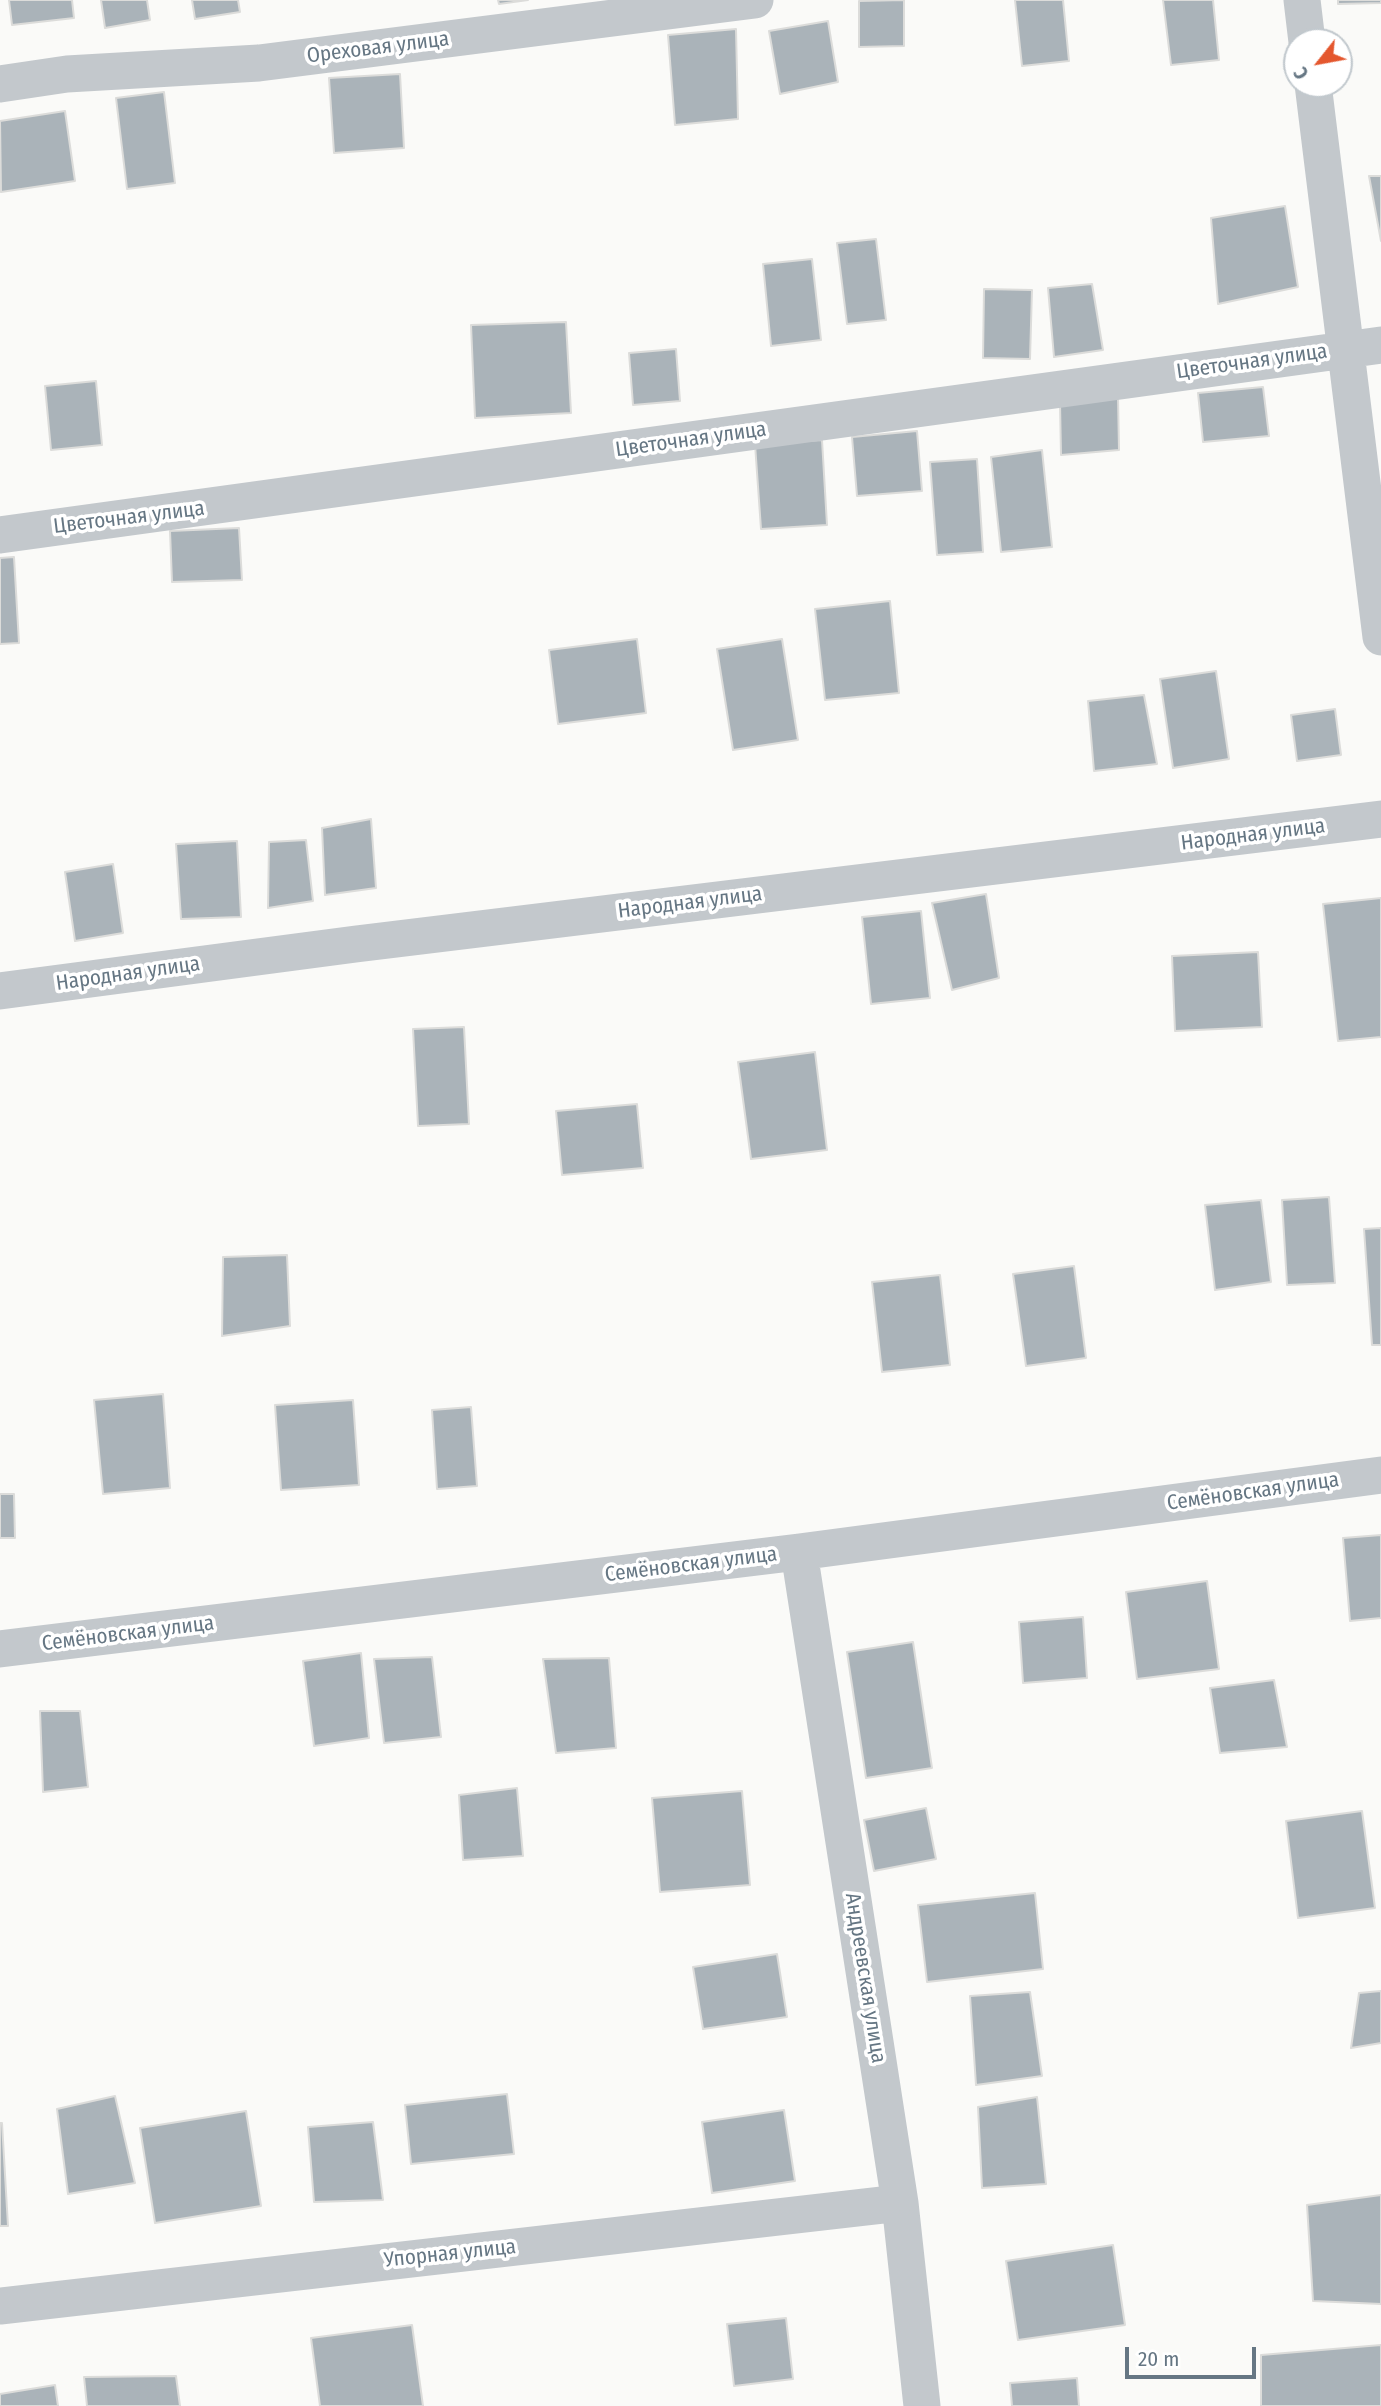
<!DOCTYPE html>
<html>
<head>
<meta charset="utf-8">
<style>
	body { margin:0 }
	#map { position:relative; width:1381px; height:2406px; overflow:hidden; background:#fafaf8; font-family:"Fira Sans Condensed",sans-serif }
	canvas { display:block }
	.north { position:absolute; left:1283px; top:28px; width:70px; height:70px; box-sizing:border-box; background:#fff; border:2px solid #c1c8cd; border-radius:50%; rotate:239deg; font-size:19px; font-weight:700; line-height:28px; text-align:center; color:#657683 }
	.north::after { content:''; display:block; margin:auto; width:24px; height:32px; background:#e4572e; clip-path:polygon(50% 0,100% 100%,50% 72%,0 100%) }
	.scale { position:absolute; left:1125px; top:2347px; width:131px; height:32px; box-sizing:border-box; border:4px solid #657683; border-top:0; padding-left:9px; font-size:21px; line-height:24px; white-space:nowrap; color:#657683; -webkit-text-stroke:5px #fff; paint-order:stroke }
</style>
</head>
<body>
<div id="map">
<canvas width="1381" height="2406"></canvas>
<div class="north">С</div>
<div class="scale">20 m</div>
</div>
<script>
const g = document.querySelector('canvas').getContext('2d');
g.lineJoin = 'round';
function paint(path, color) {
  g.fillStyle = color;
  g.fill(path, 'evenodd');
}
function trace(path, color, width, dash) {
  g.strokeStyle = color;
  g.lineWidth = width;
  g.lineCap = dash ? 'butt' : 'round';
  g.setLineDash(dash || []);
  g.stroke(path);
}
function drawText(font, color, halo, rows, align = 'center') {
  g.font = font + ' "Fira Sans Condensed",sans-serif';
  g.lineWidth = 7;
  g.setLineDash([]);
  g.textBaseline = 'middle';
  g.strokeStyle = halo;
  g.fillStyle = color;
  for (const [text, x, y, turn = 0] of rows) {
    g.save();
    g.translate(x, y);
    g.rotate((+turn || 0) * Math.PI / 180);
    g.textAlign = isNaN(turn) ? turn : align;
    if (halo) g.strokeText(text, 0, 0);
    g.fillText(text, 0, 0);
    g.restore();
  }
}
const building = new Path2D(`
	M9,0H72L74,18L12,25Z
	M101,0H147L150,20L105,28Z
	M192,0H238L240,12L195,19Z
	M498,0H528L499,4Z
	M904,0V46L859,47V1Z
	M1015,0H1063L1069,61L1022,66Z
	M1163,0H1213L1219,60L1171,65Z
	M1338,0H1381V3L1338,4Z
	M828,21L838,82L780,94L769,31Z
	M736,29L738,119L675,125L668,35Z
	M400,74L404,148L334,153L329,78Z
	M164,92L175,183L127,189L116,98Z
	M65,111L75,181L1,192L0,121Z
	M1369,176H1381V241Z
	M1285,206L1298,287L1218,304L1211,218Z
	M876,239L886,320L847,324L837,243Z
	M812,259L821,340L771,346L763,264Z
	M1092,284L1103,350L1054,357L1048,288Z
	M984,289L1032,290L1030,359L983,358Z
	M566,322L571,413L475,418L471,325Z
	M676,349L680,401L633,405L629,353Z
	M96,381L102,445L51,450L45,386Z
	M1263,387L1269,436L1203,442L1198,393Z
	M1118,396L1119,450L1061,455L1060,403Z
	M917,431L922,491L857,496L852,437Z
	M822,440L827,525L761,529L755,444Z
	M1042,450L1052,547L1001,552L991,457Z
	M977,459L983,552L937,555L930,462Z
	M239,528L242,580L172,582L170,531Z
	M14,557L19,643L0,644V558Z
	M890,601L899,693L825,700L815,609Z
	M637,639L646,713L558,724L549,650Z
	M782,639L798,740L733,750L717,649Z
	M1216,671L1229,759L1173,768L1160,679Z
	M1144,695L1157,764L1094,771L1088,701Z
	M1335,709L1341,755L1297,761L1291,715Z
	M371,819L376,888L325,895L322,828Z
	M306,840L313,901L268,908L269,842Z
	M237,841L241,917L181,919L176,844Z
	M113,864L123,933L75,941L65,872Z
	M986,894L999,978L952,990L932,903Z
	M1381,898V1037L1338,1041L1323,904Z
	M921,911L930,998L871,1004L862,917Z
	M1258,952L1262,1027L1175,1031L1172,956Z
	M464,1027L469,1124L418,1126L413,1029Z
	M815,1052L827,1150L751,1159L738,1062Z
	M637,1104L643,1168L562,1175L556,1111Z
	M1329,1197L1335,1283L1287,1285L1282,1200Z
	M1261,1200L1271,1282L1215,1290L1205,1205Z
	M1381,1228V1345H1372L1364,1229Z
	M287,1255L290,1326L222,1336L223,1257Z
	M1074,1266L1086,1358L1026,1366L1013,1274Z
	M940,1275L950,1365L882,1372L872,1282Z
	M163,1394L170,1488L103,1494L94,1400Z
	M353,1400L359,1485L281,1490L275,1405Z
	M471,1407L477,1486L437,1489L432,1410Z
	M0,1494H14L15,1538H0Z
	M1381,1535V1618L1350,1621L1343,1538Z
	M1207,1581L1219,1669L1137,1679L1126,1592Z
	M1083,1617L1087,1678L1023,1683L1019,1622Z
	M913,1642L932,1768L866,1778L847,1652Z
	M361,1653L369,1738L314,1746L303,1661Z
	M432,1657L441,1737L384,1743L374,1659Z
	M609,1658L616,1748L556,1753L543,1659Z
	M1274,1680L1287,1747L1220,1753L1210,1688Z
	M40,1711H80L88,1787L43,1792Z
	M517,1788L523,1856L463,1860L459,1795Z
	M742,1791L750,1885L660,1892L652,1798Z
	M926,1808L936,1859L874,1871L864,1820Z
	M1362,1811L1375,1908L1298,1918L1286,1821Z
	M1035,1893L1043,1969L927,1982L918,1905Z
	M777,1954L787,2017L703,2029L693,1967Z
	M1381,1991V2043L1351,2048L1359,1993Z
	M1030,1992L1042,2076L976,2085L970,1996Z
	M507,2094L514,2154L411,2164L405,2105Z
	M115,2096L135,2183L68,2194L57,2109Z
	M1037,2097L1046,2184L982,2188L978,2107Z
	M784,2110L795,2181L712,2193L702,2122Z
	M246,2111L261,2206L155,2223L140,2128Z
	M373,2122L383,2200L314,2202L308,2127Z
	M0,2123H2L8,2226H0Z
	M1381,2195V2304L1313,2301L1307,2205Z
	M1113,2245L1125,2325L1018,2340L1006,2261Z
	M786,2318L793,2379L734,2386L727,2324Z
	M412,2325L423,2406H320L311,2338Z
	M1381,2345V2406H1261V2355Z
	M176,2376L180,2406H87L84,2377Z
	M1077,2378L1079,2406H1012L1010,2383Z
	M55,2385L58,2406H0V2394Z`);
paint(building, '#aab3b9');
trace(building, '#dcdcda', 2);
trace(new Path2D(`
	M1302,0L1307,42
	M0,84L67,74L259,63L755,0
	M1313,84L1381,637
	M0,535L1381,345
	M0,991L356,944L1381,819
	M799,1552L900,2203L922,2406
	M0,1649L799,1552L1381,1475
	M0,2306L900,2203`), '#c3c8cc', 37);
drawText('21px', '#657683', '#fff', [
	["Ореховая улица",378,48,-7],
	["Цветочная улица",1252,362,-8],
	["Цветочная улица",691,440,-8],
	["Цветочная улица",129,518,-7],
	["Народная улица",1253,835,-7],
	["Народная улица",690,903,-7],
	["Народная улица",128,974,-8],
	["Семёновская улица",1253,1492,-8],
	["Семёновская улица",691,1565,-7],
	["Семёновская улица",128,1634,-7],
	["Андреевская улица",865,1978,81],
	["Упорная улица",450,2254,-6]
]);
</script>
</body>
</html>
